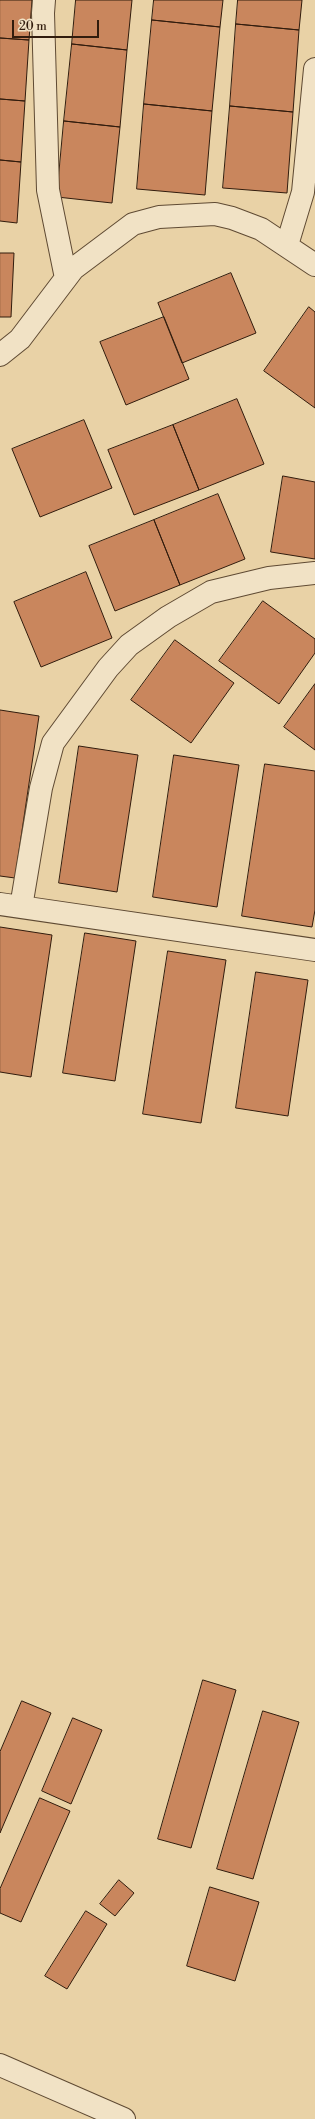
<!DOCTYPE html>
<html>
<head>
<meta charset="utf-8">
<style>
	body { margin:0 }
	#map { position:relative; width:315px; height:2119px; overflow:hidden; background:#e9d2a6; font-family:"Libre Bodoni",serif }
	canvas { display:block }
	.scale { position:absolute; left:12px; top:20px; width:87px; height:18px; box-sizing:border-box; border:2px solid #311c0d; border-top:0; padding-left:5px; font-size:12px; line-height:14px; white-space:nowrap; color:#311c0d; -webkit-text-stroke:3px #f1e2c5; paint-order:stroke }
</style>
</head>
<body>
<div id="map">
<canvas width="315" height="2119"></canvas>
<div class="scale">20 m</div>
</div>
<script>
const g = document.querySelector('canvas').getContext('2d');
g.lineJoin = 'round';
function paint(path, color) {
  g.fillStyle = color;
  g.fill(path, 'evenodd');
}
function trace(path, color, width, dash) {
  g.strokeStyle = color;
  g.lineWidth = width;
  g.lineCap = dash ? 'butt' : 'round';
  g.setLineDash(dash || []);
  g.stroke(path);
}
const building = new Path2D(`
	M0,0H32L29,40L0,38Z
	M76,0H132L127,50L72,44Z
	M154,0H223L220,27L152,20Z
	M238,0H302L299,30L236,24Z
	M152,20L220,27L212,111L144,104Z
	M236,24L299,30L293,112L230,106Z
	M0,38L29,40L25,101L0,99Z
	M72,44L127,50L120,127L64,121Z
	M0,99L25,101L21,162L0,160Z
	M144,104L212,111L205,195L137,189Z
	M230,106L293,112L287,193L223,188Z
	M64,121L120,127L112,203L57,197Z
	M0,160L21,162L17,223L0,221Z
	M0,253H14L11,317H0Z
	M231,273L256,333L182,363L158,303Z
	M309,307L315,312V408L264,371Z
	M164,317L189,379L126,405L100,342Z
	M237,399L264,464L199,490L173,425Z
	M84,420L112,488L40,517L12,449Z
	M173,425L199,490L134,515L108,450Z
	M283,476L315,482V559L271,552Z
	M218,494L245,559L180,585L154,520Z
	M154,520L180,585L115,611L89,546Z
	M86,572L112,638L41,667L14,602Z
	M263,601L315,639V653L279,704L219,661Z
	M175,640L234,683L191,743L131,700Z
	M315,684V750L284,727Z
	M0,710L39,716L15,878L0,876Z
	M79,746L138,755L117,892L59,883Z
	M174,755L239,765L217,907L153,897Z
	M265,764L315,771V910L312,927L242,916Z
	M0,927L52,935L31,1077L0,1072Z
	M85,933L136,941L115,1081L63,1073Z
	M168,951L226,960L201,1123L143,1114Z
	M256,972L308,980L288,1116L236,1108Z
	M203,1680L236,1690L191,1848L158,1839Z
	M22,1701L51,1713L0,1833V1752Z
	M263,1711L299,1722L253,1879L217,1869Z
	M73,1718L102,1730L71,1804L42,1791Z
	M40,1798L70,1811L21,1922L0,1913V1889Z
	M119,1880L134,1893L115,1916L100,1904Z
	M210,1887L259,1902L235,1981L187,1966Z
	M86,1911L107,1924L67,1989L45,1976Z`);
paint(building, '#c9865d');
trace(building, '#311c0d', 1);
const street = new Path2D(`
	M44,0L43,13L48,190L66,278
	M287,245L303,192L315,69
	M0,355L20,339L73,269L133,224L159,217L215,214L232,218L261,229L315,265
	M0,904L315,950
	M21,907L41,788L53,743L108,668L129,645L168,617L211,592L269,578L315,573
	M0,2065L124,2119`);
trace(street, '#5f4a33', 24);
trace(street, '#f1e2c5', 22);
</script>
</body>
</html>
